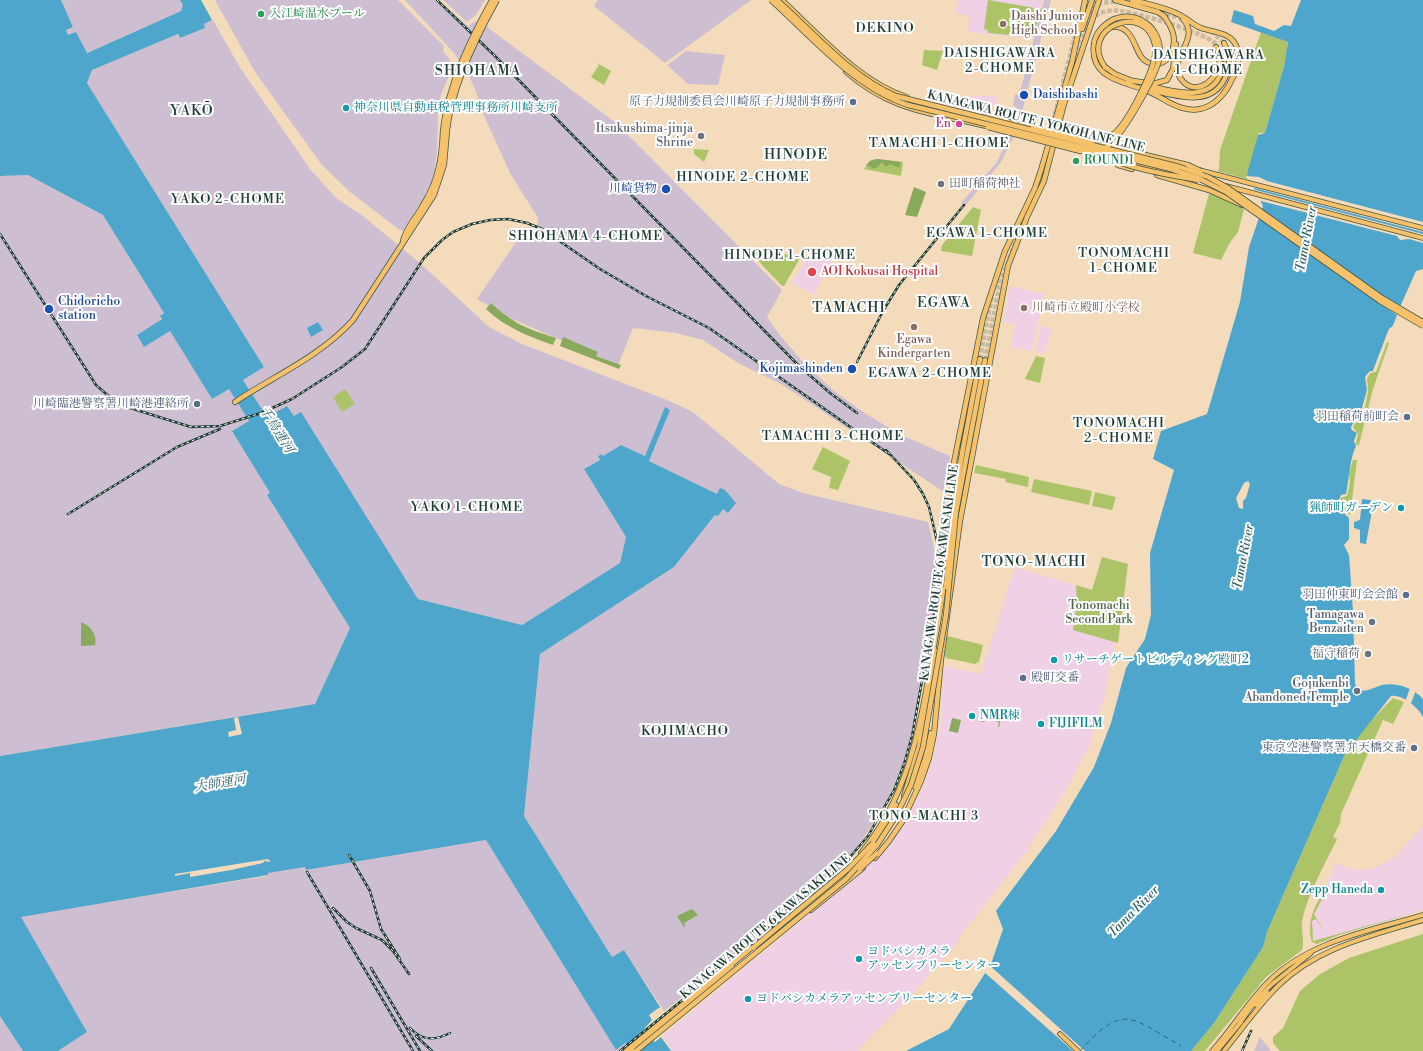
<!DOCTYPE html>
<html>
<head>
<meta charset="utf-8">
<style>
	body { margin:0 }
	canvas { display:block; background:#f3dbbc }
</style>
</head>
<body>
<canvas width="1423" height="1051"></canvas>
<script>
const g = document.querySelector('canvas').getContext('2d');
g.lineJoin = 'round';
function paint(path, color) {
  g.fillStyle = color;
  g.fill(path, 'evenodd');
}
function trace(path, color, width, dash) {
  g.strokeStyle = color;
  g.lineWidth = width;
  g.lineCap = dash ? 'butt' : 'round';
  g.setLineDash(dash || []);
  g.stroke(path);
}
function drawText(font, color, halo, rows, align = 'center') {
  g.font = font + ' "Libre Bodoni","Noto Serif JP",serif';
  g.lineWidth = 4;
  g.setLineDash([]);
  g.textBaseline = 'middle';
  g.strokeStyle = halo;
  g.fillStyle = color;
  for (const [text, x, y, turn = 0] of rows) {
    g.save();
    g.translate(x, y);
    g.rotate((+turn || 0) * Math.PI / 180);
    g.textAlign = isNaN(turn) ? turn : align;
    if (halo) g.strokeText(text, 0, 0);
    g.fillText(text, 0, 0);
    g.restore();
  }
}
paint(new Path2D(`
	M958,0H1043L1034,36L1031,38L968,32L969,16L955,13Z
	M971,95L998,97L993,107L990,106L989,108L973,105L972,108H970Z
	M811,251L831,261L814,295L792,283Z
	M1010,286L1045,294L1032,351L1011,347L1015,324L1003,322Z
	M1041,326L1051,328L1045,353L1036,352Z
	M1017,568L1076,585L1077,601L1074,630L1115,642L1104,700L1089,747L1064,793L1025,853L958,939L959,940L955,946L911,996L857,1051H672L663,1036L887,849L908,819L927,777L934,756L941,719L944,668L946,666L981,674L1014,569Z
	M1423,826V910L1339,935L1317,944L1312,942L1310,929L1311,918L1335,865L1337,864L1356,870L1371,869L1379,866L1395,857Z`), '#f0d0e5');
paint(new Path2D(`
	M61,0H180L183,5L181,11L86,53L68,35L66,30L73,27Z
	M215,0H398L444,46L443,51L450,60L452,68L441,95L438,109L437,152L434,175L427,193L404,230L401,231L350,192L322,165L255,72Z
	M405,0H438L468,26L476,21L487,27L616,123L782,290L767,317L778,333L803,362L834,391L866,414L901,435L950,456L944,492L781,384L738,363L703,340L676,333L633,328L618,365L510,318L477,299L525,229L532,232L537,231L538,218L510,173L481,109L476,92L470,78L454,53Z
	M443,0H485L476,15L467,22Z
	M598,0H751L665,63L594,6Z
	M1044,0H1051L1020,119L1014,117L1017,108L1013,105L1015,94L1019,95L1026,70Z
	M213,20L239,66L310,169L327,188L336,198L363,216L421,264L489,327L522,344L667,400L693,412L779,484L803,493L928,522L937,560V583L931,628L910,739L903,763L886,804L856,849L826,881L664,1011L624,950L612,957L524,816L540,654L674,567L716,514L717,516L723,509L734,502L725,490L717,494L649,461L670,409H668L645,456L621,445L603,456L602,454L598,456L600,460L584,469L626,537L620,563L522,625L418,599L301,413L294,416L287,406L267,418L251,392L243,380L264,367L87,83L92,70L178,34L179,38L205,28L203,24Z
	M686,51L725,55L718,85L688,84L667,65Z
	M1010,135L1014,136L1001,162L965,206L961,203L997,162Z
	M28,175L103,215L164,313L144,346L170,331L212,399L229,388L249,421L232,431L270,493L267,495L350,628L315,704L0,756V176Z
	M486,840L616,1050L624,1043L631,1051H58L87,1032L20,917L267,876V873L305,867L306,870Z
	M0,1016L23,1051H0Z
	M1260,1037L1271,1051H1254Z`), '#cebed2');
paint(new Path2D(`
	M988,0L1041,9L1034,35L1030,37L988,33V30L984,29Z
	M1261,32L1288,42L1284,66L1265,133H1259L1247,179L1217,171L1219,170L1220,150Z
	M924,50L943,51L937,70L922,65Z
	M597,63L611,71L604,85L591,77L599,65Z
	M694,149L709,150L704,162L694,154Z
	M875,159L903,162L901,176L864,169L870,161Z
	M1210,190L1244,209L1238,232L1229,244L1221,260L1193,253Z
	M973,207L981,210L972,256L941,251L942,245Z
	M751,250L800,256V258L784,286H782L750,252Z
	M1387,342L1389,343L1373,389L1359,445H1356C1356,432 1360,439 1353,427L1355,423L1360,420C1365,406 1368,393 1367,378L1371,372H1376Z
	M1036,356L1045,358L1040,383L1025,379Z
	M345,389L355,404L342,412L333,397Z
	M823,447L850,461L838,490L829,488L831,477L812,469Z
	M1353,460H1357L1350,515L1344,511V504L1340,498L1347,496L1350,483L1349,474Z
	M976,465L1029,477L1028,487L1005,482L1006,479L974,473Z
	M1034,479L1092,491L1089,505L1031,492Z
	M1095,492L1116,497L1112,510L1092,506Z
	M1102,557L1128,564L1118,643L1073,630L1077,601L1076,585L1092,590Z
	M947,636L983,645L979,662L975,664L946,658L945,655Z
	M1393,698L1404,702L1393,724L1383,720L1341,814L1340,823L1333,837L1337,839C1326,862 1309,892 1303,917C1300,928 1305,943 1302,950L1266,977L1205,1051H1191L1214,1023L1263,947L1267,932L1345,754L1365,727Z
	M1326,888L1327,890L1314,914L1325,933L1316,919L1312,921L1313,941L1413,913L1339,935L1317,944L1312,942C1306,923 1315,904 1326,888Z
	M1423,934V1051H1280L1273,1043V1037L1283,1028L1300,991L1320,974L1349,958Z`), '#acc368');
paint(new Path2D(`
	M878,159L901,162L899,168L890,164L886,167L882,162L875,169L866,165L870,161Z
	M914,187L926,192L917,217L905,215Z
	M491,303C515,325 526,328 556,338L553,345C528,336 506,328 486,309Z
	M563,337L598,352L596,356L621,365L619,369L560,346Z
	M81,622C89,625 98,634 95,645L81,646Z
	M982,713L1001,719L999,727H998L999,722L985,718L984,722L979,721Z
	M952,718L961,720L958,733L949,731Z
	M692,909L698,915L684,923L685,926L684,927L677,916Z`), '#89a95c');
paint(new Path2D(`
	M0,0H61L73,27L66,30L68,35L76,32L87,53L181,11L183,5L180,0H201L212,20L204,24L205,28L180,38L178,34L92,70L87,83L264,367L243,380L267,417L287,406L294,416L301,412L418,599L522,625L620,563L626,537L584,469L600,460L598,456L602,454L603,456L621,445L645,456L665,407L670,410L649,461L717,494L720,488L725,490L736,503L728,513L723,509L718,516L715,515L674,567L540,654L524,816L612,957L624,950L660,1007L649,1015L652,1020L644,1029L653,1041L655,1042L661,1037L671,1051H631L625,1043L616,1050L486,840L306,870L305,867L268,873V875L21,917L87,1032L58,1051H23L0,1016V756L315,704L350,628L267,495L270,493L232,431L249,421L229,389L212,399L170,331L144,347L137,335L162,319L160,316L164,313L103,215L28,175L0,176Z
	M1301,0H1423V269L1416,272L1393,326L1389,329L1373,371H1370L1366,376L1367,390L1359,419L1355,421L1351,427L1352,430L1357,433L1354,441L1356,446C1350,457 1349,480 1346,494L1341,495L1339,500L1342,502L1343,512L1349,518V539L1344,545L1349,555L1353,611L1355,683L1357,689L1356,692L1358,689C1365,694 1374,687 1382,685C1396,682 1414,688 1423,699V717C1418,707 1402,694 1391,696L1345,754L1267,932L1263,947L1214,1023L1191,1051H906L949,1029L991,964L1003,929L996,911L1056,831L1094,767L1111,723L1126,668L1145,639L1151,615L1150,553L1174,470L1153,459L1161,431L1207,414L1240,302L1249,247L1263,206L1247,174L1258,135L1265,133L1284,66L1288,42L1231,22L1234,10L1253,16L1255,24L1274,31L1284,25L1291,26ZM1248,481L1250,484L1246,498L1243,501V509L1239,508L1236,498L1244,483Z
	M318,322L323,330L311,337L307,328Z
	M1362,499L1371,500V504L1373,505L1366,544L1360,543V530L1354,528V522L1360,520Z`), '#4fa6cc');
paint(new Path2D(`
	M1246,176L1259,177L1267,181L1423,222V232L1251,187Z
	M1252,189L1423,234V243L1409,239L1400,240L1397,236L1257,200Z
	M1260,208L1375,292L1400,307L1416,271L1423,269L1416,273L1399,316L1386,341L1375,372L1370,373L1367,378L1368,391L1365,408L1360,420L1355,423L1353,427L1358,434L1356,442H1354L1357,433L1352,430L1351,427L1355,421L1359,419L1363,407L1367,390L1365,377L1369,372L1373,371L1389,329L1393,326L1397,315L1257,217Z
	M1410,688L1416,690L1410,706L1405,702Z
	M238,717L242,734L229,737L228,732L236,730L234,718Z
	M268,859L271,862L264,861L263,863L231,870L190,877V873L175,876V874Z
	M988,964L1085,1051H1073L983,971Z`), '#f3dbbc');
trace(new Path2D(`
	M1080,1051C1124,1002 1130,1017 1181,1046`), '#306269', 1, [5, 4]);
trace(new Path2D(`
	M1160,12L1186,20
	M1088,13L1101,3L1119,1
	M1211,31L1224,43
	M1075,56C1079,41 1084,22 1099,14C1105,10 1113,10 1120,11C1138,13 1208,33 1218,46
	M1053,121L1076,33
	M1024,218L1033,197
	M980,359L992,296
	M985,360L1000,283L1021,227`), '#c9bba1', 4.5, [4.5, 2]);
const major = new Path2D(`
	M782,0C819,34 858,81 907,97
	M846,72C890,111 930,113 985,126
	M984,116L1035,128
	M1112,157L1183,175
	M1199,170L1423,228
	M1226,186L1423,238
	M1256,1005L1268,993
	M1239,1024L1254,1003L1271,985L1311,953
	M1060,1034L1078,1051
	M1212,1051C1232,1029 1247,1003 1268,982C1309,941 1369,931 1423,915
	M1217,1051L1241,1022
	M1224,1051C1242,1029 1258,1006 1278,986C1318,947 1371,936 1423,920`);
const highway = new Path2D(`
	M1115,0L1158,12L1165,17
	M1114,19C1104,24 1095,33 1094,44C1089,79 1124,81 1147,91C1165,98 1179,113 1200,109C1215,106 1226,93 1232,79C1238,69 1242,53 1234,42C1227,32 1212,32 1201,28C1193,25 1187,18 1178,14C1164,7 1147,4 1132,0
	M1183,19C1202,40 1166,58 1181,79C1197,102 1230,72 1216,47
	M1082,29L1092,0
	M1100,34C1107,25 1121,24 1129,34C1138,45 1137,62 1154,64C1161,65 1166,61 1170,56C1178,40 1173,28 1163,15
	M1105,67L1115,74L1130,80
	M1128,80L1153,84L1167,80L1173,69L1176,44
	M1150,86C1176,93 1218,104 1223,64
	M1147,89C1173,95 1212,110 1226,76C1231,65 1229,53 1224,43
	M1090,142L1188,165
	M1111,159L1118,165L1132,169
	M1157,175L1209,190L1242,205
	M403,241C406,227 417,217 423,205C438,182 442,158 443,130
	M235,402C274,376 321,356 353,320L434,195L444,165L447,131
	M963,448L980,359
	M968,449L985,360
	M946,563L950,482L983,318L1005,251L1035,188L1041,170L1072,62L1085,0
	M915,787L925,759L931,733
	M904,796L919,747L936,651
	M873,843L888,820L896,805
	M861,853C907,798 919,732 931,664C935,637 941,610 944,583
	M875,858L889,841L902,822L921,781L929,758L934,734L941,660L960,521L1008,266L1027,217L1044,181L1064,104L1099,0
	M811,910L863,868
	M784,927L857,864
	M699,996L732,967
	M626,1051L756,944
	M632,1051L697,998`);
trace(major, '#3f5548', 5.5);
trace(highway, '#3f5548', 6);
trace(major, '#f5c16b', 4);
trace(highway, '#f5c16b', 4.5);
const rail = new Path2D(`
	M437,0L496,57L799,366L830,393L857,413
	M0,234L96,385L112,399L127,407L191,427L220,426L261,413L292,399L342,367L365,349L424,258L442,240L453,232L472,224L490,220L508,219L527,223L542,229L600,269L646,296L709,328L889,454
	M857,362L883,311L899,285L964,205
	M68,514L177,447L220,429
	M349,855L370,891L381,929L400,959
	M307,872L413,1051
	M333,908L347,922L356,928L382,940L393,951L409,974
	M371,968L420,1051
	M410,1028C422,1041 435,1041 450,1033
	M416,1036L432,1051
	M620,1051L832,878L868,836L894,790L904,764L912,736L939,587L941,558L929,507L923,494L914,480L886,450
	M1242,1051L1251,1031`);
trace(rail, '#1f3d34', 2.5);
trace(rail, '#fff', 1, [3]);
const highwayBridge = new Path2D(`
	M771,0C812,37 855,88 908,105L1171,169L1200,179L1226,192L1380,301L1423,326
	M777,0C814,33 851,77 896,96L1180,167L1208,177L1228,188L1382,298L1423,322
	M988,127L1080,151L1094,152
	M1033,128C1054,131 1078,143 1099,140C1105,139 1111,136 1116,132C1129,119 1159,64 1155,45C1146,0 1077,28 1105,67
	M443,130C448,85 470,40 492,0
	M447,131C451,90 477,36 497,0
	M1105,148C1121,139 1158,74 1160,55C1161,43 1156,30 1146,23C1136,16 1125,15 1114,19
	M1098,153C1129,169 1164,174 1198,180
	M1188,165L1201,171
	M946,587L952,512L963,448
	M860,869L876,854
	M754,947L848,869L873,843
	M636,1051L846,879L877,845L896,816L911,785L923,747L946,615L956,512L968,449`);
trace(highwayBridge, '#3f5548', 6, []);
trace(highwayBridge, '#f5c16b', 4.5);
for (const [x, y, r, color] of [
	[261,14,4,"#2e9e5b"],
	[1003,24,4,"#8d6e63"],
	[1024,95,5,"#1a4fb4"],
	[853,102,4,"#5c6f8a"],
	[346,108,4,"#0f9aa8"],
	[959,124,4,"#d1479c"],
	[701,136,4,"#6b7280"],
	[1076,161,4,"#2e9e5b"],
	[941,184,4,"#6b7280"],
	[666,189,5,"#1a4fb4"],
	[812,272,5,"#e0444e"],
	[1024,308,4,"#8d6e63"],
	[49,309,5,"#1a4fb4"],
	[914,327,4,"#8d6e63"],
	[852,369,5,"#1a4fb4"],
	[197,404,4,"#5c6f8a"],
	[1407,417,4,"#5c6f8a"],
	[1401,508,4,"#0f9aa8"],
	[1406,595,4,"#5c6f8a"],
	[1372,622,4,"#6b7280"],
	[1368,654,4,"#6b7280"],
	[1054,660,4,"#0f9aa8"],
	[1023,678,4,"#5c6f8a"],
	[1357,691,4,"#6b7280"],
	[972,716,4,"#0f9aa8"],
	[1041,724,4,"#0f9aa8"],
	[1414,748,4,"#5c6f8a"],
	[1381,890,4,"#0f9aa8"],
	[859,959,4,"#0f9aa8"],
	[748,999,4,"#0f9aa8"]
]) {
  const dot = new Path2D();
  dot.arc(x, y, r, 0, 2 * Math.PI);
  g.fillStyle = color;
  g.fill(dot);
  trace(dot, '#fff', 1.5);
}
drawText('12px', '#27864d', '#fff', [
	["入江崎温水プール",269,14],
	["ROUND1",1084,161]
], 'left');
drawText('12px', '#785e54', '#fff', [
	["Daishi Junior",1011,17],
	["High School",1011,31],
	["川崎市立殿町小学校",1032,308],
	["Egawa",914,340,"center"],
	["Kindergarten",914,354,"center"]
], 'left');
drawText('12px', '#164399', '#fff', [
	["Daishibashi",1033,95],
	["川崎貨物",657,189,"right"],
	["Chidoricho",58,302],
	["station",58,316],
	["Kojimashinden",843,369,"right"]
], 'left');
drawText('12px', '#4e5e75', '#fff', [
	["原子力規制委員会川崎原子力規制事務所",845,102],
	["川崎臨港警察署川崎港連絡所",189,404],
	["羽田稲荷前町会",1399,417],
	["羽田仲東町会会館",1398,595],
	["殿町交番",1031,678,"left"],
	["東京空港警察署弁天橋交番",1406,748]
], 'right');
drawText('12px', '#0d838f', '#fff', [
	["神奈川県自動車税管理事務所川崎支所",354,108],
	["猟師町ガーデン",1393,508,"right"],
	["リサーチゲートビルディング殿町2",1062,660],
	["NMR棟",980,716],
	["FIJIFILM",1049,724],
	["Zepp Haneda",1373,890,"right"],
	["ヨドバシカメラ",867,952],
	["アッセンブリーセンター",867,966],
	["ヨドバシカメラアッセンブリーセンター",756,999]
], 'left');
drawText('12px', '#1f3d34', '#fff', [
	["KANAGAWA ROUTE 1 YOKOHANE LINE",1036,122,14],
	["KANAGAWA ROUTE 6 KAWASAKI LINE",940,573,-82],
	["KANAGAWA ROUTE 6 KAWASAKI LINE",766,927,-40]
]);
drawText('12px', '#b23c85', '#fff', [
	["En",951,124]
], 'right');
drawText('12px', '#5b616d', '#fff', [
	["Itsukushima-jinja",693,129],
	["Shrine",693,143],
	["田町稲荷神社",949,184,"left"],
	["Tamagawa",1364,615],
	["Benzaiten",1364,629],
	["福守稲荷",1360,654],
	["Gojukenbi",1349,684],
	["Abandoned Temple",1349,698]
], 'right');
drawText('12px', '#be3a42', '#fff', [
	["AOI Kokusai Hospital",821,272]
], 'left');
drawText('12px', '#496544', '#fff', [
	["Tonomachi",1099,606],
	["Second Park",1099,620]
]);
g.letterSpacing = '1px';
drawText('13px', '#1f3d34', '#fff', [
	["DEKINO",885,29],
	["DAISHIGAWARA",1000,54],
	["2-CHOME",1000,69],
	["DAISHIGAWARA",1209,56],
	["1-CHOME",1209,71],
	["TAMACHI 1-CHOME",939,144],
	["HINODE 2-CHOME",743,178],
	["YAKO 2-CHOME",228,200],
	["EGAWA 1-CHOME",987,234],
	["SHIOHAMA 4-CHOME",586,237],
	["TONOMACHI",1124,254],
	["1-CHOME",1124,269],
	["HINODE 1-CHOME",790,256],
	["EGAWA 2-CHOME",930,374],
	["TONOMACHI",1119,424],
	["2-CHOME",1119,439],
	["TAMACHI 3-CHOME",833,437],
	["YAKO 1-CHOME",467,508],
	["KOJIMACHO",685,732],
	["TONO-MACHI 3",924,817]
]);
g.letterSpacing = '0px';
drawText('italic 13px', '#306269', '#fff', [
	["Tama River",1307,239,-79],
	["千鳥運河",276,430,58],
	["Tama River",1244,557,-79],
	["大師運河",220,784,-9],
	["Tama River",1134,912,-45]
]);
g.letterSpacing = '1px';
drawText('14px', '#1f3d34', '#fff', [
	["SHIOHAMA",478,72],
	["YAKŌ",192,112],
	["HINODE",796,156],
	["EGAWA",944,304],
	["TAMACHI",849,309],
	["TONO-MACHI",1034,563]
]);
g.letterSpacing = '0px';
</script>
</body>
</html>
